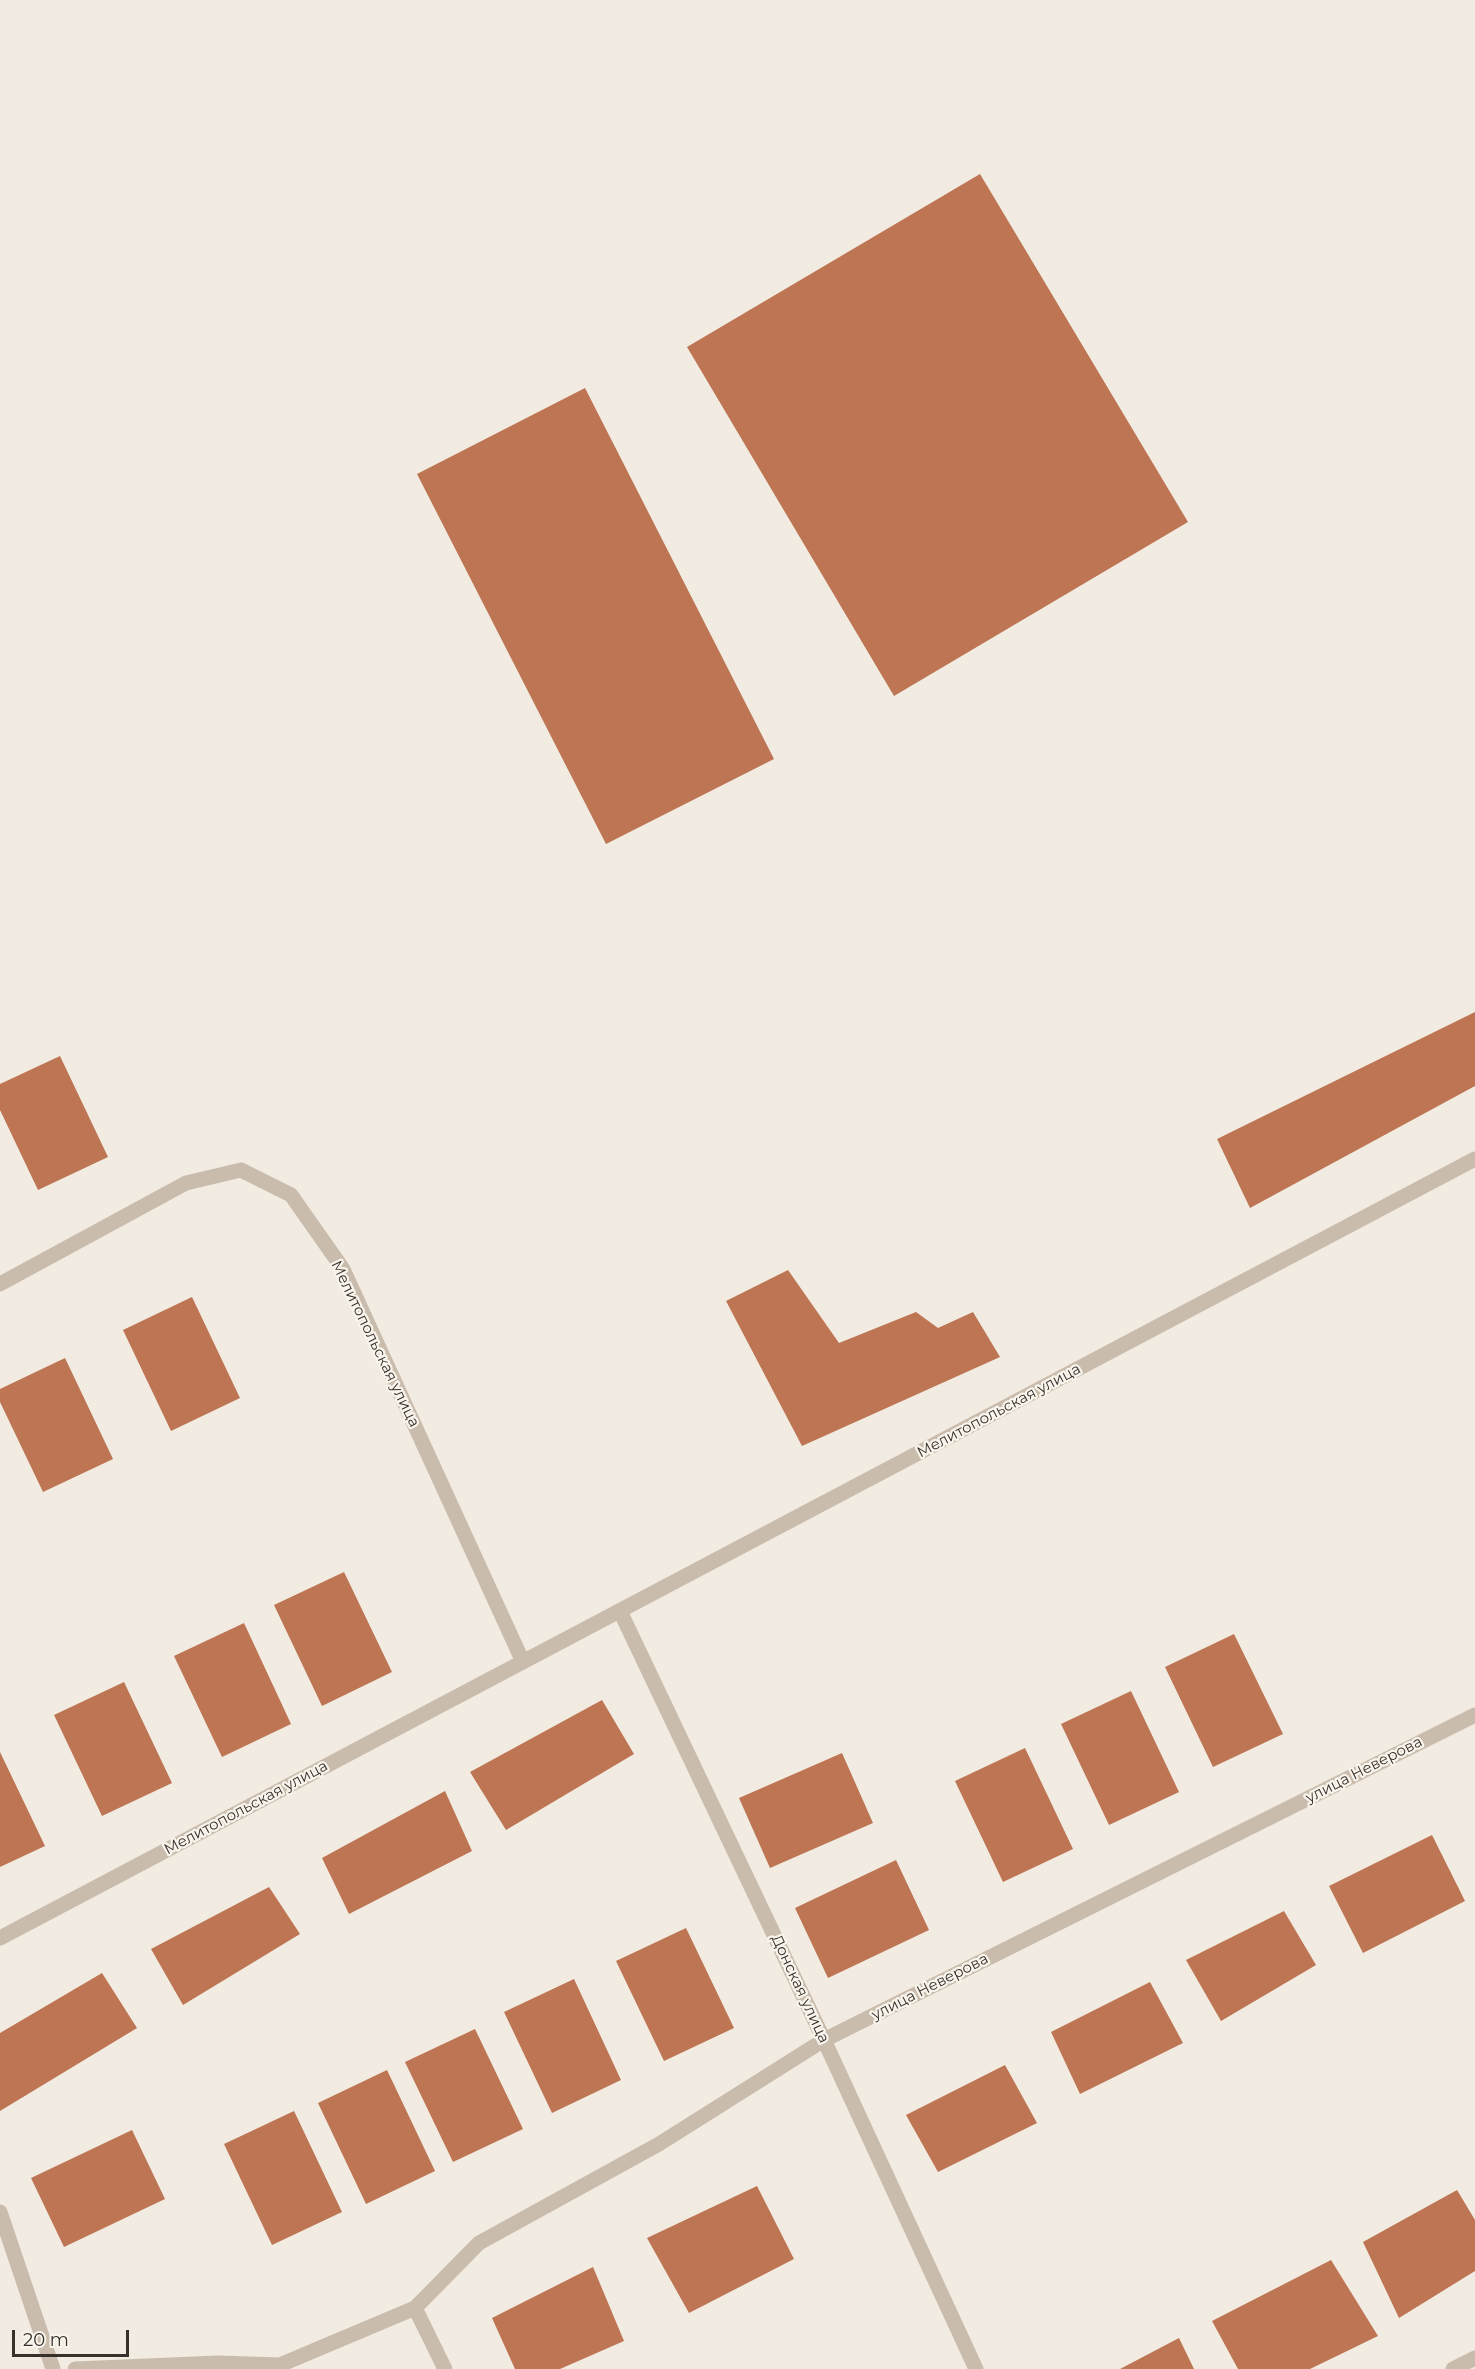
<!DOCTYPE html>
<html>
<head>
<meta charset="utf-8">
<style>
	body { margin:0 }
	#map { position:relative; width:1475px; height:2369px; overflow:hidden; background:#f2ebe1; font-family:Montserrat,sans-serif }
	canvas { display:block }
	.scale { position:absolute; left:12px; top:2330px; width:117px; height:27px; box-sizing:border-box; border:3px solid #38302b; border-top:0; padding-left:8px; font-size:18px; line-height:21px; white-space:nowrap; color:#38302b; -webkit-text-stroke:4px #f9f5ed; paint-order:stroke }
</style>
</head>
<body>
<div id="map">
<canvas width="1475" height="2369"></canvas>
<div class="scale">20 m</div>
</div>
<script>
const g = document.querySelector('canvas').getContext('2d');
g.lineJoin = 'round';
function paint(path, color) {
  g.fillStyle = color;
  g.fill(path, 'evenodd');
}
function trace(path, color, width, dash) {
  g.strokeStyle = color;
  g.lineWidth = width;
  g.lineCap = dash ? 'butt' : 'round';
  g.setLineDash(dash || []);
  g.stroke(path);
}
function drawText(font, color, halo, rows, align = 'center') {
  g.font = font + ' Montserrat,sans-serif';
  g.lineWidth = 4.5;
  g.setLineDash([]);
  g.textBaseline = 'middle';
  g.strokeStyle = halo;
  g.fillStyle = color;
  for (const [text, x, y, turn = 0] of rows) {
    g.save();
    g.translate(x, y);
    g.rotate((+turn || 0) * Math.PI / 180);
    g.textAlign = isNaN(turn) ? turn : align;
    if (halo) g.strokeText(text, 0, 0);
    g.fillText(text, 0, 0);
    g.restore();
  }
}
paint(new Path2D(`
	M980,174L1188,522L894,696L687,347Z
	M585,388L774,759L606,844L417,474Z
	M1475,1012V1086L1250,1208L1217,1139Z
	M60,1056L108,1157L38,1190L0,1110V1084Z
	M788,1270L839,1343L916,1312L938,1328L973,1312L1000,1357L802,1446L726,1301Z
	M192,1297L240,1398L171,1431L123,1330Z
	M65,1358L113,1459L43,1492L0,1402V1389Z
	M344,1572L392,1672L322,1706L274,1605Z
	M244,1623L291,1724L222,1757L174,1656Z
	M1234,1634L1283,1734L1213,1767L1165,1667Z
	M124,1682L172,1783L102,1816L54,1715Z
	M1131,1691L1179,1792L1109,1825L1061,1724Z
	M602,1700L634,1754L506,1830L470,1772Z
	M1025,1748L1073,1849L1003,1882L955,1781Z
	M0,1752L45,1846L0,1867Z
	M842,1753L873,1823L770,1868L739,1798Z
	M445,1791L472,1851L349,1914L322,1858Z
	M1432,1835L1465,1901L1363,1953L1329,1886Z
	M896,1860L929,1930L828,1978L795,1908Z
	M269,1887L300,1934L183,2005L151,1949Z
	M1284,1911L1316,1965L1221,2021L1186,1960Z
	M686,1928L734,2028L664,2061L616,1961Z
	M102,1973L137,2028L0,2111V2033Z
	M574,1979L621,2080L552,2113L504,2012Z
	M1150,1982L1183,2043L1080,2094L1051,2032Z
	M475,2029L523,2129L453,2162L405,2062Z
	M1005,2065L1037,2123L938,2172L906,2115Z
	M387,2070L435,2171L366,2204L318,2103Z
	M294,2111L342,2212L272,2245L224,2144Z
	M132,2130L165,2199L64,2247L31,2178Z
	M757,2186L794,2259L689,2313L647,2238Z
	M1457,2190L1475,2220V2271L1399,2318L1363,2242Z
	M1331,2260L1378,2336L1310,2369H1238L1212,2321Z
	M593,2267L624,2341L560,2369H515L492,2318Z
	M1179,2338L1194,2369H1120Z`), '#bd7553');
trace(new Path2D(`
	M0,1284L186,1183L241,1170L291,1195L343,1269L523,1662
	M620,1611L824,2040L976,2369
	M0,2212L53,2369
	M415,2308L445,2369
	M75,2369L218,2363L280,2365L415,2308L479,2243L659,2144L824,2040L1475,1715
	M1453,2369L1475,2358`), '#c9bcad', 15);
trace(new Path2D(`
	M0,1938L1475,1159`), '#c9bcad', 15);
drawText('15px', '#38302b', '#f9f5ed', [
	["Мелитопольская улица",375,1344,64],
	["Мелитопольская улица",999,1411,-28],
	["улица Неверова",1364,1770,-27],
	["Мелитопольская улица",246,1808,-28],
	["улица Неверова",930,1987,-27],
	["Донская улица",800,1989,65]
]);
</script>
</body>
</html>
